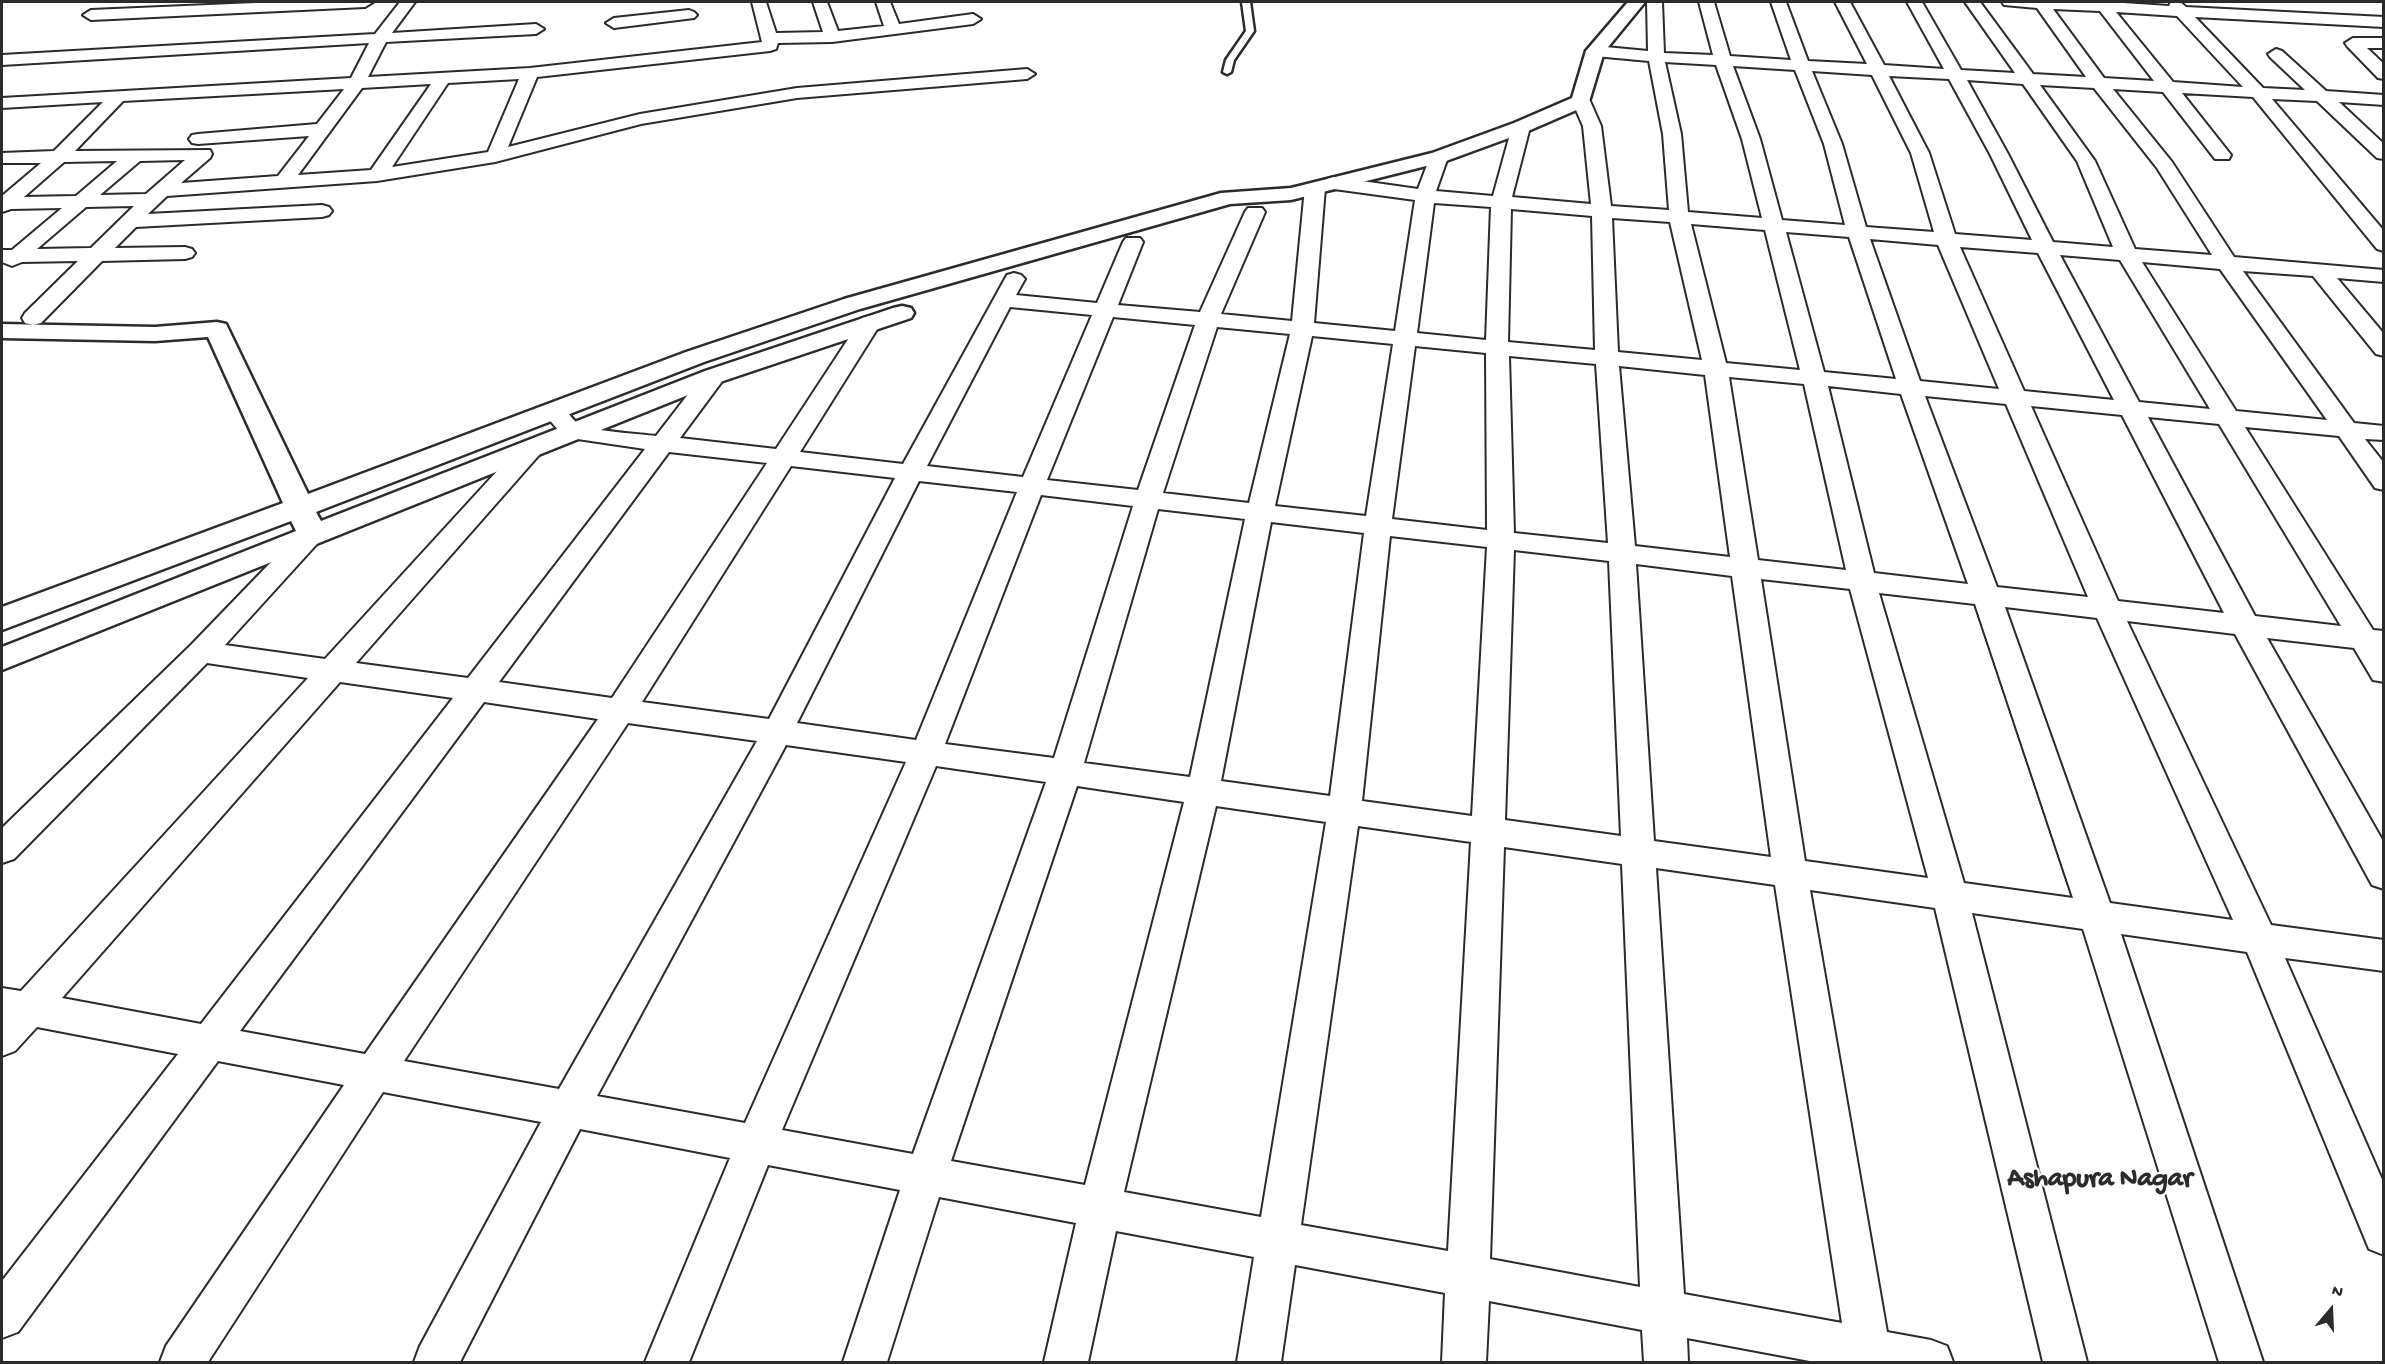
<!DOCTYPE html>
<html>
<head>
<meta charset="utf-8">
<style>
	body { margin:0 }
	#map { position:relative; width:2385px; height:1364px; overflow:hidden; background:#fff; font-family:"Gochi Hand",sans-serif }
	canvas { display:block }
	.frame { position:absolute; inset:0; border:3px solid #2b2b2b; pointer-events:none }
	.north { position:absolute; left:2301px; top:1280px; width:60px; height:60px; -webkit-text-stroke:4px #fff; paint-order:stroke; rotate:19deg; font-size:16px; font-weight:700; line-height:24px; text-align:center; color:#2b2b2b }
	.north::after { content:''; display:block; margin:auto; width:21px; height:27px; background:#2b2b2b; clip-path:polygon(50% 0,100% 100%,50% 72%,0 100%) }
</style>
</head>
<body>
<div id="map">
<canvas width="2385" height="1364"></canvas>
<div class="frame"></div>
<div class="north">N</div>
</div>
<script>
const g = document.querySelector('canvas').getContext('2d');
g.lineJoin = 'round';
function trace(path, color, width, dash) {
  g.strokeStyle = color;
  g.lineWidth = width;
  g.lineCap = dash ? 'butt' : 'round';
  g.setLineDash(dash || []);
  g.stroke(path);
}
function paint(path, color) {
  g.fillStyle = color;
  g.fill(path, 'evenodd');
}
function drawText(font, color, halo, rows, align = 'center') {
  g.font = font + ' "Gochi Hand",sans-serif';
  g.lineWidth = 4.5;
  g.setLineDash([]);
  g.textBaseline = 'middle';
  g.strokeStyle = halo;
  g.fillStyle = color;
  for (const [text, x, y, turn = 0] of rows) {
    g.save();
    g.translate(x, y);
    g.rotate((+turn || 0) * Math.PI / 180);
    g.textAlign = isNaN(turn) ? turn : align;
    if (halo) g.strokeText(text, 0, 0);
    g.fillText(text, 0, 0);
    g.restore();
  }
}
const service = new Path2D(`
	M1242,2H1250L1254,31L1234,60L1231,72L1227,74L1223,72L1226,60L1246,31Z`);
const minor = new Path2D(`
	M279,2H373L365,7L91,20L83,15L91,10Z
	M400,2H415L392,33L536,24L544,29L536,34L386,42L368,77L530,68L762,42L752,2H766L776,33L823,32L813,2H827L838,31L884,26L876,2H890L899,24L973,14L981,19L973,24L832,42L778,43L776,49L770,51L537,77L508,147L640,114L797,88L1027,69L1035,74L1027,79L797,98L641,124L495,162L377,181L167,196L148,214L322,205L329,207L332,211L329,215L322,217L136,227L115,248L185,247L192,249L195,253L192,257L185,259L102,261L41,323L33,325L25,323L22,318L25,313L78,261L22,262L12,266L2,262V250H12L62,208L11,209L2,212V196L41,163H2V153L54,151L103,102L2,108V98L351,78L369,43L2,65V55L375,34ZM519,79L488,152L392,167L448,83ZM431,84L371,170L298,175L362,88ZM344,89L317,124L198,134L192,135L189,139L192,143L198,144L309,136L278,176L181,183L210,158L212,154L210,150L75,151L123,101ZM185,160L146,194L100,195L140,161ZM117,161L76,196L24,197L64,162ZM134,206L91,248L37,249L86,207Z
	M1647,2H1662L1664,53L1713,55L1699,2H1714L1730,56L1791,60L1771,2H1786L1808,61L1867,64L1835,2H1850L1884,65L1944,69L1907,2H1922L1961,70L2015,73L1965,2H1980L2033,74L2086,77L2037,8L2004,5L2002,2H2108L2169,6L2171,2H2180L2186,7L2384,17V27L2195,17L2263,88L2305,90L2270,57L2268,54L2276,49L2282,51L2326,91L2384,95V105L2339,102L2384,144V159L2377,158L2317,101L2272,99L2384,231V251L2377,249L2253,97L2182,93L2231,155L2229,159H2215L2163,92L2113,89L2172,162L2234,257L2384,270V282L2337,278L2384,334V356L2376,354L2313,276L2243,271L2354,423L2384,426V440L2365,439L2384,463V490L2375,488L2339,436L2245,427L2373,630L2384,631V682L2373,680L2354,648L2267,638L2384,843V889L2372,885L2235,634L2127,621L2271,925L2384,940V971L2285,958L2384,1184V1255L2369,1249L2247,952L2121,934L2263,1362H2219L2083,929L1972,913L2087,1362H2043L1935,908L1810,890L1887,1332L1931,1340L1947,1346L1953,1362H1815L1687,1338L1688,1362H1644L1642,1330L1489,1301L1486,1362H1442L1445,1293L1295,1265L1281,1362H1237L1254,1257L1116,1231L1088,1362H1044L1076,1223L939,1197L887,1362H843L900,1190L768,1165L689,1362H645L730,1158L580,1129L460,1362H414L420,1346L541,1122L383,1092L208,1362H160L166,1346L344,1085L218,1061L18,1332L2,1338V1281L178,1054L37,1027L15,1051L2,1056V988L21,991L308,678L207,663L14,859L2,863V828L191,645L303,529L312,526L321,529L325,535L225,645L325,659L521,445L530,443L539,445L542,450L539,455L356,663L468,678L645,449L564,437L542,411L545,406C568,400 565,415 580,425C589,431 642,434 656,436L706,371L714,369L722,371L726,376L680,438L776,449L862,318L870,316L878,318L881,323L800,452L903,464L1007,275L1014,273L1021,275L1025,279L1016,295L1097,303L1123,242L1126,238H1140L1143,242L1118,305L1200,312L1245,212L1248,208H1262L1265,212L1221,314L1292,321L1305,188L1308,184H1322L1325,188L1314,323L1395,331L1415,200L1334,189L1327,187L1324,183L1327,179L1334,177L1418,189L1430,157L1432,153H1446L1448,157L1436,191L1493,196L1512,127L1515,123H1527L1530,127L1512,197L1591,204L1583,126L1572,101L1575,97H1587L1590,101L1601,126L1611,206L1669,210L1663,134L1649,61L1595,56L1587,51L1595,46L1648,51ZM2053,9L2100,11L2154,81L2104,78ZM2116,12L2177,16L2243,87L2173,82ZM1665,62L1716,65L1742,139L1762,218L1688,212L1681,134ZM1733,66L1795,70L1824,144L1845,225L1782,220L1760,139ZM1812,71L1872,75L1911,153L1934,232L1866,227L1842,144ZM1889,76L1949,79L1990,154L2032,240L1955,234L1929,153ZM1967,80L2023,84L2077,161L2113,247L2053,242L2008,154ZM2040,85L2094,88L2157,168L2212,255L2135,249L2095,161ZM1434,203L1491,207L1486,340L1417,333ZM1511,209L1592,216L1595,350L1508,342ZM1612,218L1670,222L1702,360L1618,352ZM1691,224L1765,230L1800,370L1726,363ZM1786,232L1849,237L1896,379L1824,372ZM1870,239L1938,245L1999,389L1920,381ZM1960,247L2038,253L2114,400L2024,391ZM2060,255L2120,260L2210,409L2139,402ZM2142,262L2220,269L2327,420L2236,411ZM1010,307L1092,315L1023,477L927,466ZM1113,317L1195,325L1138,490L1047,480ZM1217,327L1290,334L1249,503L1163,493ZM1312,336L1393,344L1366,516L1275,506ZM1415,346L1486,353L1487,530L1392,519ZM1509,356L1596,364L1608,543L1514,533ZM1619,366L1705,375L1730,557L1635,546ZM1729,377L1804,384L1846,570L1758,560ZM1828,386L1901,394L1968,584L1874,573ZM1925,396L2006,404L2088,597L1997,587ZM2031,406L2122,415L2224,613L2118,601ZM2148,417L2219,424L2341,626L2255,616ZM669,452L767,463L612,698L499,682ZM791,466L895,478L769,719L642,702ZM919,481L1017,492L916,740L797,723ZM1041,495L1133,506L1054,758L945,744ZM1158,509L1245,519L1190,777L1084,763ZM1271,522L1364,533L1330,796L1221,781ZM1390,536L1487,547L1472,816L1362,801ZM1514,550L1609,561L1621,836L1505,820ZM1636,564L1732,576L1771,857L1654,841ZM1761,579L1850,589L1928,878L1805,861ZM1879,593L1975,604L2073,898L1964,883ZM2005,607L2097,618L2233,920L2110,903ZM340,682L453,698L201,1024L62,998ZM484,702L598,719L365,1054L240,1031ZM628,723L757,741L559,1089L404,1061ZM786,745L906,762L745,1123L597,1096ZM936,766L1046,782L913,1154L782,1130ZM1077,786L1184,802L1085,1185L951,1161ZM1216,806L1326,822L1261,1217L1124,1192ZM1358,826L1471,842L1448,1251L1301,1225ZM1504,847L1622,864L1640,1287L1490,1259ZM1656,868L1775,885L1842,1323L1684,1294Z
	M689,10L694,12L697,15L694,18L614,28L606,23L614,18Z
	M2353,38H2384V48H2367L2384,64V79L2378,78L2347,46L2345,43Z`);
const tertiary = new Path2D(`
	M1628,2H1645L1604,52L1588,105L1528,131L1446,161L1291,200L1230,204L860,309L704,362L316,512L321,521L705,371L893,308L902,306L911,308L914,313L911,318L723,381L2,670V647L296,531L291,521L2,630V607L283,503L208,337L155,341L2,338V324L155,327L217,322L226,324L308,494L686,352L844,299L1221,193L1291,188L1432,153L1514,123L1572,98L1586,51Z`);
trace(service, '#2b2b2b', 5);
trace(minor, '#2b2b2b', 4);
trace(tertiary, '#2b2b2b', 5);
paint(service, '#fff');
paint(minor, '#fff');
paint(tertiary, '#fff');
drawText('bold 27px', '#2b2b2b', '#fff', [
	["Ashapura Nagar",2100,1181]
]);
</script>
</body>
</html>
